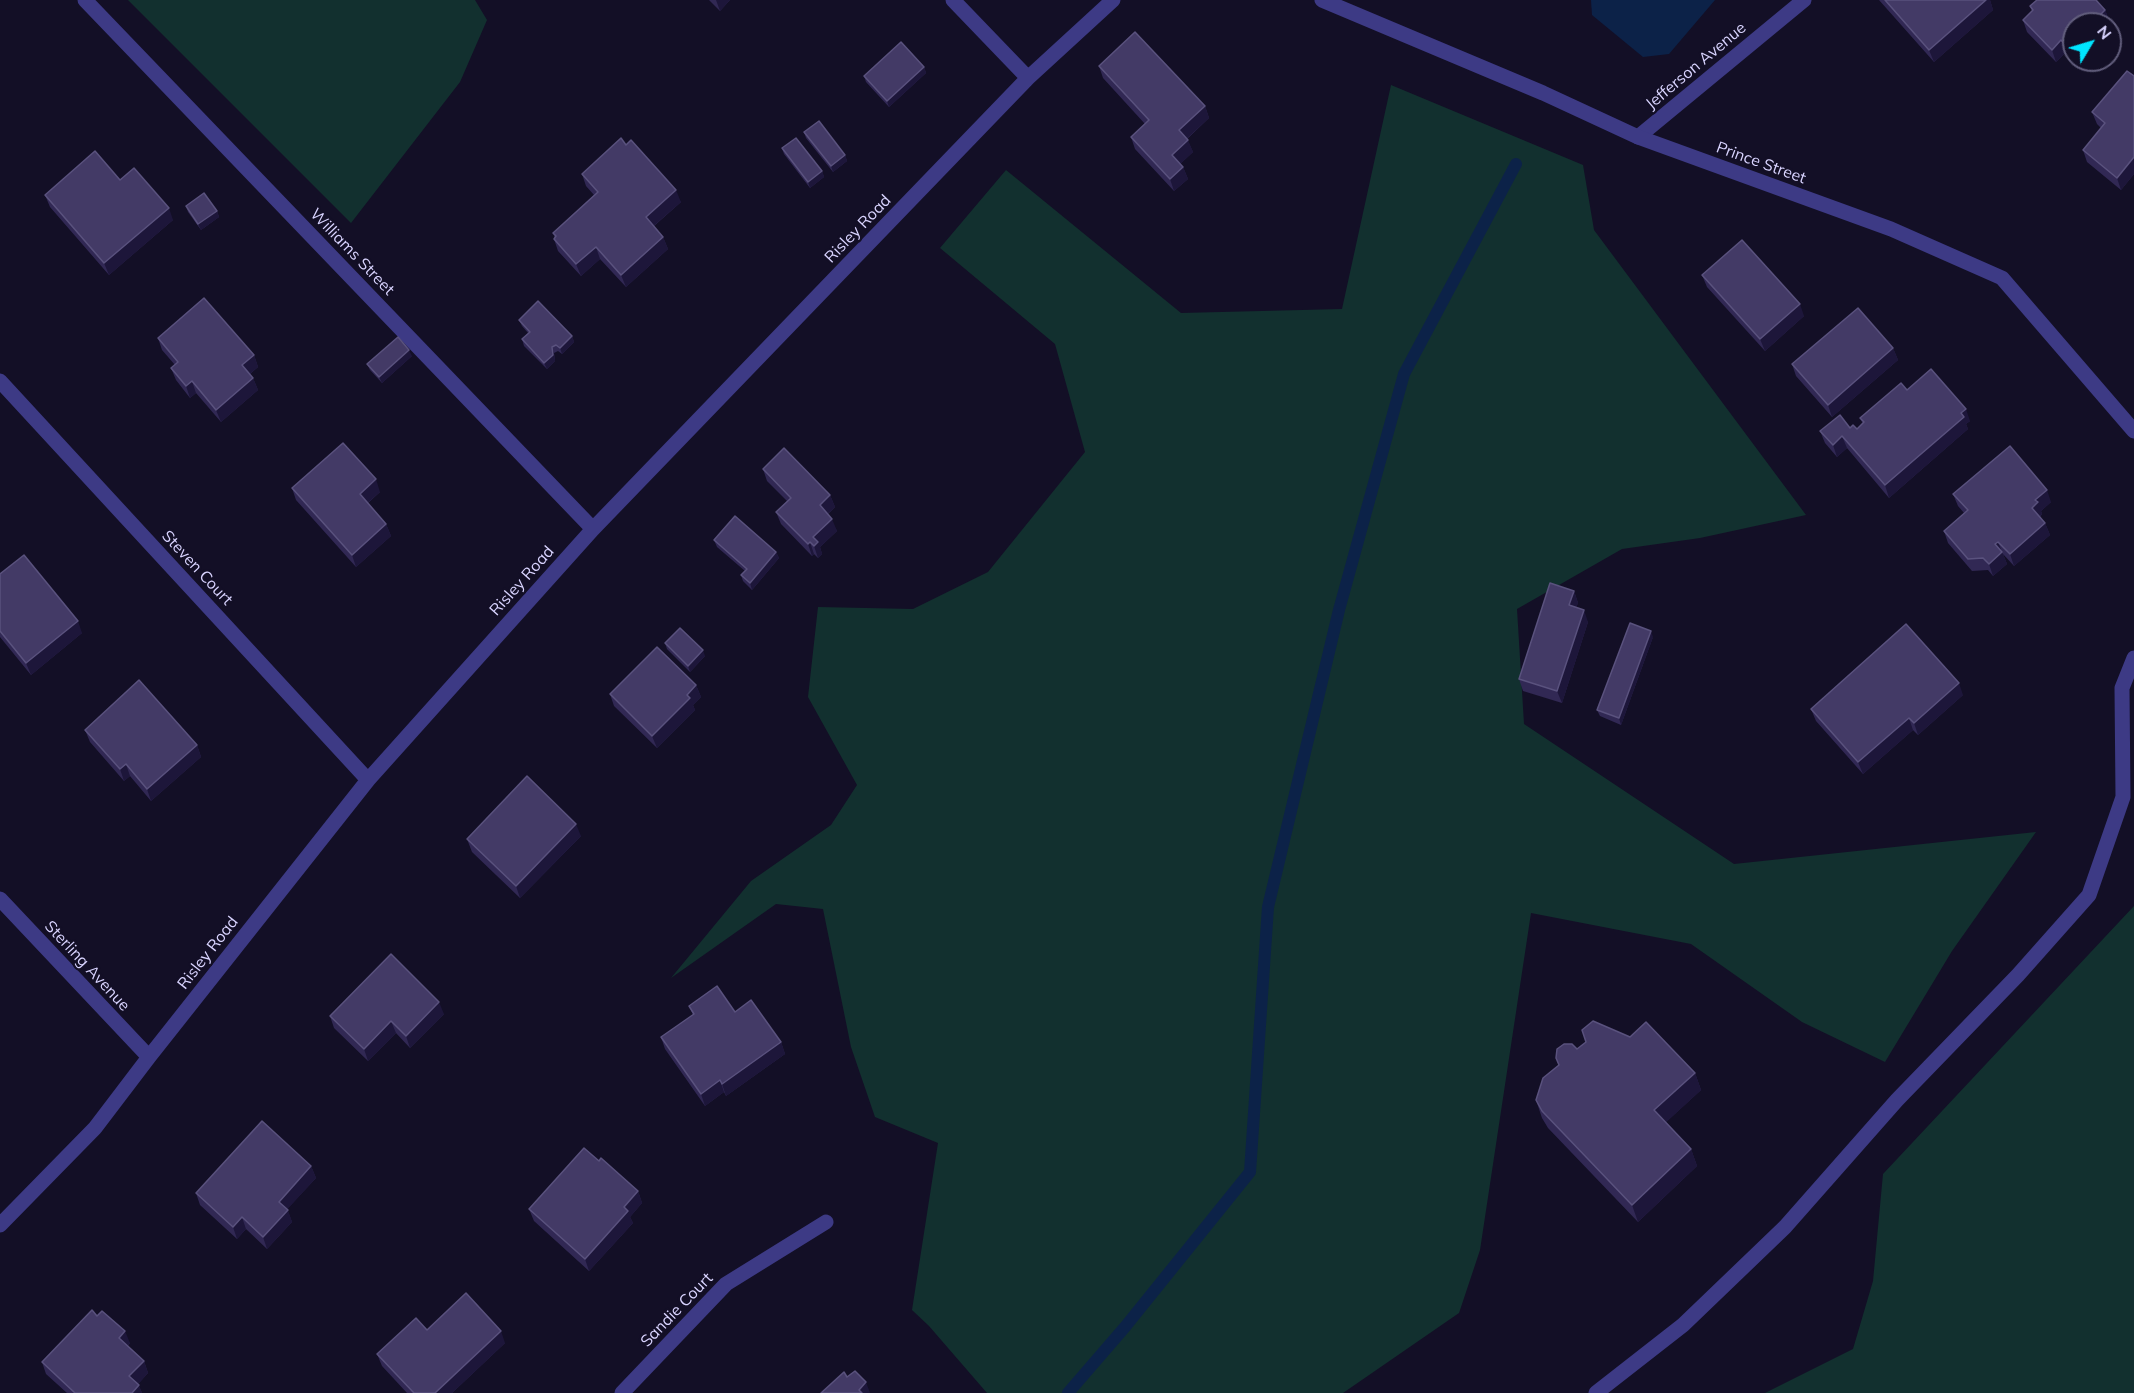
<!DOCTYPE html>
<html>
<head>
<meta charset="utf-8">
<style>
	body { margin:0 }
	#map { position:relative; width:2134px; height:1393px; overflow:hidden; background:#130f26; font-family:Mulish,sans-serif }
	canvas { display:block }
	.north { position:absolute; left:2062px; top:12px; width:60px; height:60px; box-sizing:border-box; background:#130f26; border:2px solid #625e7d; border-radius:50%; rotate:52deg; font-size:16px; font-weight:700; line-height:24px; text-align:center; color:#d9d4ff }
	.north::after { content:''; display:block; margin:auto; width:21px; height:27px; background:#00e5ff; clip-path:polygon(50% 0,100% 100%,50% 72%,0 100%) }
</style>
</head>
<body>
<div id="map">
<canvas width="2134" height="1393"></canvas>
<div class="north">N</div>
</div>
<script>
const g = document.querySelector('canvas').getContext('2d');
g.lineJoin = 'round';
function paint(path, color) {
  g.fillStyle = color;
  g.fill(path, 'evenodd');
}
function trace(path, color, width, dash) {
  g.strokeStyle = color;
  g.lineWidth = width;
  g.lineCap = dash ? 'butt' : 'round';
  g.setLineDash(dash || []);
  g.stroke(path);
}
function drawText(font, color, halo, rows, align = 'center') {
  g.font = font + ' Mulish,sans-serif';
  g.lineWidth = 4.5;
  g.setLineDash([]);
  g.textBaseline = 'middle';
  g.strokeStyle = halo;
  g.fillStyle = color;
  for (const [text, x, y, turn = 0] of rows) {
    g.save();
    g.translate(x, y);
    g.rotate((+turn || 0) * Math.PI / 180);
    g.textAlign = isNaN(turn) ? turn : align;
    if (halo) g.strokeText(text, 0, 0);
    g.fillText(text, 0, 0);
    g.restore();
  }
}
paint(new Path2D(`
	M128,0H475L487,20L460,82L351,223Z
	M1391,85L1583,165L1594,230L1806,515L1700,538L1622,549L1517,609L1524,724L1734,864L2036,832L1952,951L1885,1062L1802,1022L1691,944L1531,913L1480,1250L1459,1313L1343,1393H987L929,1326L912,1310L938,1143L875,1117L851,1047L823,909L776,904L671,978L751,881L831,825L857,785L808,697L818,607L913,609L988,572L1085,452L1055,344L940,248L1006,170L1181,313L1342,309Z
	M2134,906V1393H1765L1853,1349L1873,1281L1883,1174Z`), '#12302f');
paint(new Path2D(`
	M1591,0H1715L1669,54L1643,57L1592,15Z`), '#0c2248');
trace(new Path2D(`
	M1068,1393L1125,1327L1250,1172L1268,907L1339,610L1404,374L1516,164`), '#0c2248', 12);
trace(new Path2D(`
	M85,0L593,529
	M953,0L1028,78
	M1638,137L1804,0
	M0,381L368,780
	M0,899L149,1057
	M0,1225L95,1128L149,1057L368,780L593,529L1028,78L1113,0
	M622,1393L726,1284L826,1222
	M1596,1393L1683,1325L1785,1227L1897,1100L2018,975L2089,895L2123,797L2122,688L2134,658`), '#3d3a85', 15);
trace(new Path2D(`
	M1322,0L1543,93L1638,137L1891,229L2002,278L2134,431`), '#3d3a85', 15);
paint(new Path2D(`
	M709,0H730L720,11Z
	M1879,0H1990L1993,10L1934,62Z
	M2030,6L2105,10L2110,22L2072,59L2066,52L2056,62L2027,32L2023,20L2032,11Z
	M1099,66L1205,106L1209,118L1187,139L1193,152L1180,164L1183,167L1188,179L1174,191L1135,149L1131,137L1145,124L1103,78Z
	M924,67L926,73L889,107L866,82L864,76Z
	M2134,76V174L2121,190L2087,162L2083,150L2101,128L2097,124L2092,112Z
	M804,132L845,155L847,161L833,172L806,138Z
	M626,145L681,202L654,226L663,237L668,249L626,287L600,259L581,276L558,251L554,239L555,238L553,233L594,195L586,186L582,174Z
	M782,148L822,171L824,177L810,188L784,154Z
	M120,180L173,220L109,275L50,207L45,195Z
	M186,206L217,211L219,217L201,230L188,212Z
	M1702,275L1804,316L1765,351L1707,287Z
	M519,320L572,336L574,342L562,354L558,351L554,353L555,361L547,369L524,346L522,339L528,333L522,326Z
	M158,338L254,355L258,367L250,374L253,378L258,390L221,422L196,393L190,398L176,380L171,368L175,365L162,350Z
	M1893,348L1898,360L1832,417L1796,376L1792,364Z
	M412,356L382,383L370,370L367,364Z
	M1907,390L1970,421L1966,424L1968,429L1889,498L1847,448L1837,457L1825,443L1820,431L1850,428L1857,429L1863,424L1860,418Z
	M763,469L830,495L835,507L828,514L837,531L820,547L822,554L818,558L814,554L812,556L781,524L776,512L787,501L767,481Z
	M292,488L380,492L368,503L386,524L391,536L356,567L296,500Z
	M1953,494L2051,502L2041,511L2042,514L2040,517L2045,523L2050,535L2014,566L2003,554L2007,564L1993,576L1988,570L1972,571L1948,543L1944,531L1964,513L1958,506Z
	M714,540L776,552L779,558L752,590L743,581L741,575L745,571L717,547Z
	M0,574L82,633L31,675L0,637Z
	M1574,591L1578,603L1576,607L1588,622L1562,703L1523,691L1519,679Z
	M1653,637L1621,725L1600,716L1597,710Z
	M665,643L705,656L690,672L667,649Z
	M696,685L701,697L693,705L695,710L657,748L614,706L610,694Z
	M1963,695L1918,735L1913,730L1863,774L1816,721L1811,709Z
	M85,730L197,745L201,757L151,801L130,776L124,781L90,742Z
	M581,836L520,898L472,852L467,839Z
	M689,1006L735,1012L781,1042L785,1054L726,1096L724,1092L705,1106L665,1049L661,1037L693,1015Z
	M444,1014L410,1048L396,1033L368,1061L334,1028L330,1016Z
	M1577,1049L1695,1073L1701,1090L1666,1122L1691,1149L1697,1166L1638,1222L1548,1128L1542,1118L1536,1100L1559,1066L1556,1058Z
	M599,1161L638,1191L642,1203L630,1217L633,1223L589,1271L534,1221L529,1209Z
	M311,1166L316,1178L287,1209L292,1222L267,1249L246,1229L237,1239L200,1205L196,1193Z
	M97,1316L130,1343L128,1346L144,1361L148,1373L138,1384L142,1393H67L46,1374L42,1362Z
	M505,1343L452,1393H407L382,1366L377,1354Z`), '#312854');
paint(new Path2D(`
	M716,0H730L720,11Z
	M1986,0H1990L1993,10L1934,62L1929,50Z
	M2105,10L2110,22L2108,24H2091Z
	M2061,40L2066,52L2056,62L2052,50Z
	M2074,41V57L2072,59L2067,47Z
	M924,67L926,73L889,107L887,101Z
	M1205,106L1209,118L1183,142L1179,130Z
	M1188,140L1193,152L1177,167L1172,155Z
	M845,155L847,161L833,172L831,166Z
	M2134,157V174L2121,190L2117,178Z
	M1183,167L1188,179L1174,191L1170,179Z
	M822,171L824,177L810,188L808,182Z
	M676,190L681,202L650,229L646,217Z
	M169,208L173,220L109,275L104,263Z
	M217,211L219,217L201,230L198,224Z
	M663,237L668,249L626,287L621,275Z
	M596,247L600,259L581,276L576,264Z
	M1800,304L1804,316L1765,351L1760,339Z
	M572,336L574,342L562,354L560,348Z
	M552,347L554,353L555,361L547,369L544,363Z
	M1893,348L1898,360L1832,417L1828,405Z
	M409,350L412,356L382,383L379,377Z
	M254,355L258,367L246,377L242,365Z
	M253,378L258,390L221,422L216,410Z
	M192,381L196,393L190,398L186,386Z
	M1966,409L1970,421L1966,424L1968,429L1889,498L1885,485Z
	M1842,436L1847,448L1837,457L1833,445Z
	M376,479L380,492L364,506L360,494Z
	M2047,490L2051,502L2041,511L2042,514L2036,520L2032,508L2035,500Z
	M830,495L835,507L824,517L820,505Z
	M832,519L837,531L820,547L822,554L818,558L814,546L813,537Z
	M2045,523L2050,535L2014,566L2010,554Z
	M386,524L391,536L356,567L352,555Z
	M810,542L814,554L812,556L808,544Z
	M1998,542L2007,564L1993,576L1989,564L1995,544Z
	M776,552L779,558L752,590L750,583Z
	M1574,591L1578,603L1573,617L1569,605Z
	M1584,610L1588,622L1562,703L1557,691Z
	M78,621L82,633L31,675L26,663Z
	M1651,631L1653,637L1621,725L1619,718Z
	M703,650L705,656L690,672L688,666Z
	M1959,683L1963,695L1918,735L1914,723Z
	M696,685L701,697L693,705L695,710L657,748L652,736L687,695Z
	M1909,718L1913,730L1863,774L1858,762Z
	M197,745L201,757L151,801L147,789Z
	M126,764L130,776L124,781L120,769Z
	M576,824L581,836L520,898L516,886Z
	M439,1002L444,1014L410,1048L406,1036Z
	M391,1021L396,1033L368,1061L364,1049Z
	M781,1042L785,1054L726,1096L722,1084Z
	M1695,1073L1701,1090L1661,1127L1654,1110Z
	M720,1080L724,1092L705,1106L701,1094Z
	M1691,1149L1697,1166L1638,1222L1632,1205Z
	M311,1166L316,1178L283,1214L279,1202Z
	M638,1191L642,1203L630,1217L633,1223L589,1271L585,1259L624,1207Z
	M288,1210L292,1222L267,1249L263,1237Z
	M242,1217L246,1229L237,1239L233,1227Z
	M125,1331L130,1343L124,1350L119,1338Z
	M501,1331L505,1343L452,1393H435Z
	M144,1361L148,1373L134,1389L129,1376Z
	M866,1382L870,1393H860L859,1390Z
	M139,1385L142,1393H132Z`), '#1d163a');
const building = new Path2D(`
	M1885,0H1986L1929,50Z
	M2037,0H2096L2105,10L2091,24H2074V41L2067,47L2061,40L2052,50L2023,20L2033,10L2030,6Z
	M1135,32L1205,106L1179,130L1188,140L1172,155L1183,167L1170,179L1131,137L1149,120L1099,66Z
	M901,42L924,67L887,101L864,76Z
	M2127,71L2134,76V157L2117,178L2083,150L2105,123L2092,112Z
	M819,121L845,155L831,166L804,132Z
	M621,138L626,145L631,140L676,190L646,217L663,237L621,275L596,247L576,264L554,239L556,236L553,233L598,192L582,174Z
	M796,138L822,171L808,182L782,148Z
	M95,151L120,180L134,168L169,208L104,263L45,195Z
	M204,193L217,211L198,224L186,206Z
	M1742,240L1800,304L1760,339L1702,275Z
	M204,298L254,355L242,365L253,378L216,410L192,381L186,386L171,368L178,362L158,338Z
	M538,301L572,336L560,348L556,345L552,347L553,355L544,363L522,339L530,332L519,320Z
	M1858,308L1893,348L1828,405L1792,364Z
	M398,337L409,350L379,377L367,364Z
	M1931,369L1966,409L1961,413L1964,417L1885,485L1842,436L1833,445L1820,431L1840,415L1850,428L1853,425L1857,429L1864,422L1860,418L1901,383L1907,390Z
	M343,443L376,479L360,494L386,524L352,555L292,488Z
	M2010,446L2047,490L2035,500L2038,502L2032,508L2045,523L2010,554L1998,542L1995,544L2002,552L1989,564L1983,558L1968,559L1944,531L1968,510L1953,494Z
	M784,448L830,495L820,505L832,519L813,537L818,542L814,546L810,542L808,544L776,512L791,498L763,469Z
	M735,516L776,552L750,583L741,575L747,569L714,540Z
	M24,555L78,621L26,663L0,631V574Z
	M1550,583L1574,591L1569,605L1584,610L1557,691L1519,679Z
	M1630,623L1651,631L1619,718L1597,710Z
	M1906,624L1959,683L1914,723L1909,718L1858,762L1811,709Z
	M680,628L703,650L688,666L665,643Z
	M657,647L696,685L687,695L690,698L652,736L610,694Z
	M139,680L197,745L147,789L126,764L120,769L85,730Z
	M527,776L576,824L516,886L467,839Z
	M391,954L439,1002L406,1036L391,1021L364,1049L330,1016Z
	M717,986L735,1012L751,1000L781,1042L722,1084L720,1080L701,1094L661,1037L694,1014L689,1006Z
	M1593,1021L1630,1037L1646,1022L1695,1073L1654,1110L1691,1149L1632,1205L1542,1111L1536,1100L1543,1078L1559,1065L1556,1058L1557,1049L1564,1044H1572L1577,1049L1586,1042L1582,1030Z
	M262,1121L311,1166L279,1202L288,1210L263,1237L242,1217L233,1227L196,1193Z
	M584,1148L599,1161L601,1158L638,1191L624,1207L628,1211L585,1259L529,1209Z
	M466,1293L501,1331L435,1393H414L377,1354L416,1318L427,1330Z
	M92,1310L97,1316L102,1311L125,1331L119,1338L144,1361L129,1376L139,1385L132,1393H75L42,1362Z
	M855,1371L866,1382L859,1390L862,1393H821L844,1372L847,1377Z`);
paint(building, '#433a66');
trace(building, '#5a527e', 1.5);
drawText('16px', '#d9d4ff', '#130f26', [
	["Jefferson Avenue",1696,66,-40],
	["Prince Street",1761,163,20],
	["Risley Road",858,229,-46],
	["Williams Street",352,252,46],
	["Steven Court",197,568,47],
	["Risley Road",522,581,-48],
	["Risley Road",208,953,-52],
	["Sterling Avenue",87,966,47],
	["Sandie Court",677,1310,-46]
]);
</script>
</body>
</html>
